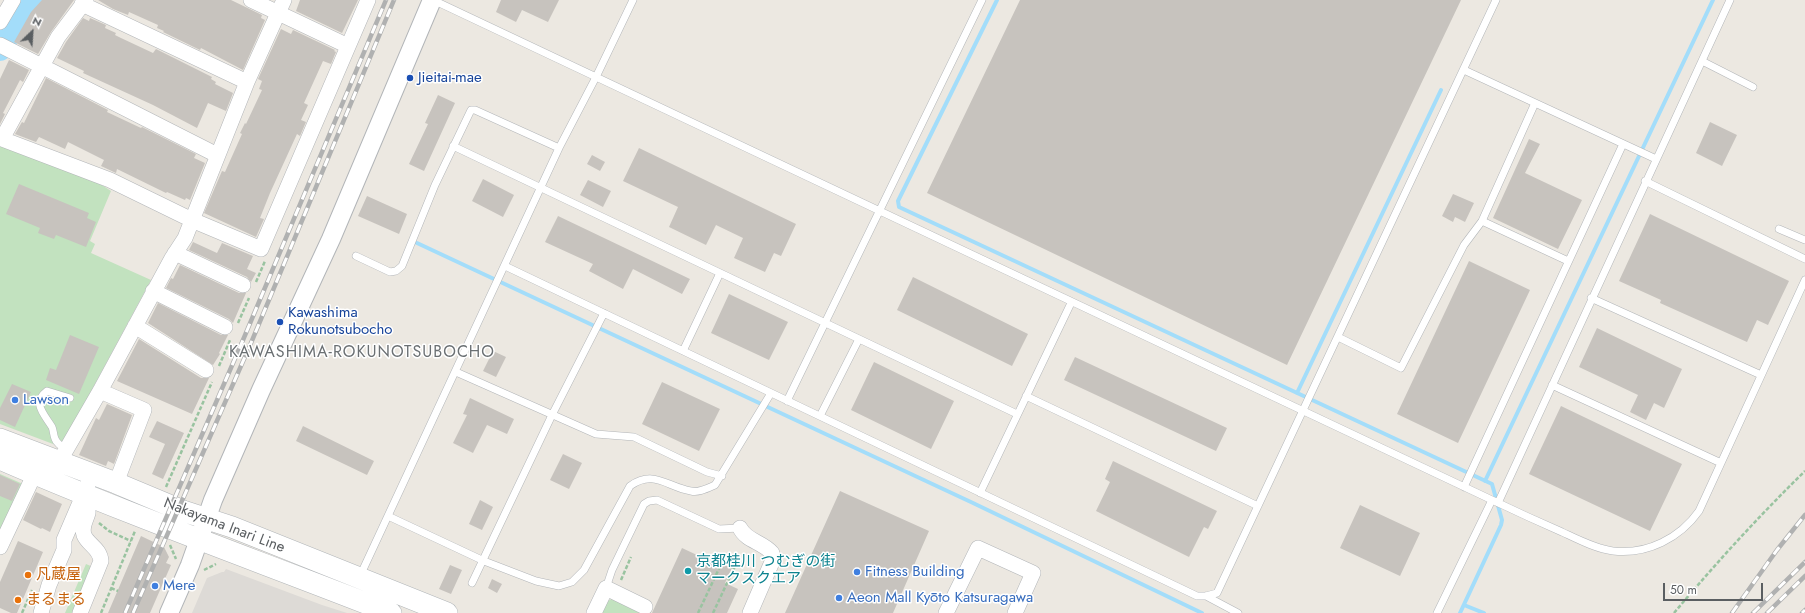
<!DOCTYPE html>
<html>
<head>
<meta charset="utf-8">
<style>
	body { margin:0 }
	#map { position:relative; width:1805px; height:613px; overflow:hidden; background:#ece8e1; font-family:Jost,sans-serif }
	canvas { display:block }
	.north { position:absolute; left:12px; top:12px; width:40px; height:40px; -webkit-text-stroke:3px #fff; paint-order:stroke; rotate:25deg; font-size:11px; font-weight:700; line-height:16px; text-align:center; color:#5a5e61 }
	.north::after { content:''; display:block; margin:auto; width:14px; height:18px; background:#5a5e61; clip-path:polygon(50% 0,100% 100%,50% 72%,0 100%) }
	.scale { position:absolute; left:1663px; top:583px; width:100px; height:18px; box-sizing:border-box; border:2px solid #5a5e61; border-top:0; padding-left:5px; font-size:12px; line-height:14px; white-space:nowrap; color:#5a5e61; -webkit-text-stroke:3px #fff; paint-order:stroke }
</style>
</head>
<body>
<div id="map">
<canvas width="1805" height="613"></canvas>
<div class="north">N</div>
<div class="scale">50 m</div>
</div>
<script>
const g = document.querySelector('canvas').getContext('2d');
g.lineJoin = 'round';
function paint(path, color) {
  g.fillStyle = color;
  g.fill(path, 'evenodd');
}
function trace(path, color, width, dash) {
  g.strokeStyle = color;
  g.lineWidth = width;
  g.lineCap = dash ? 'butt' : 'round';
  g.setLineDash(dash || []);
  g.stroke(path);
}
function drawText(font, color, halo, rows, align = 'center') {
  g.font = font + ' Jost,"Noto Sans JP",sans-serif';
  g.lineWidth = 3;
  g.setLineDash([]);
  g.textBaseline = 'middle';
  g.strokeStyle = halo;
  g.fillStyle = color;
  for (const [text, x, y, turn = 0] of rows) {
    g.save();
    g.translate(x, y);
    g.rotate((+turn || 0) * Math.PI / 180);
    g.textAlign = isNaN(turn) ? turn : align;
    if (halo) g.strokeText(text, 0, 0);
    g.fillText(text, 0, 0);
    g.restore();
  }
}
paint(new Path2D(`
	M226,569L322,605L347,613H192L207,578L222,572H224Z`), '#dddad6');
paint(new Path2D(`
	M19,0H28L2,37L0,36L1,29Z
	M0,144L102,185L111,191L90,241L95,244L91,253L151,280L61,447L0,424Z
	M0,474L23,484L0,537Z
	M86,564L93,567L73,613H65Z
	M614,598L647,613H600L605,602Z`), '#c2e2bf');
trace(new Path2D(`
	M997,0L898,201L899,207L1492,484L1502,520L1501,525L1460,613
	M417,243L973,503L1202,613
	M1297,393L1441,90
	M1485,481L1713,0
	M1464,605L1484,613`), '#a3ddfa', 4);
trace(new Path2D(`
	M0,49L10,31L34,0`), '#a3ddfa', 24);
paint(new Path2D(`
	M42,0H74L51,32L38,54L14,42L31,12Z
	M98,0H231L262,15L261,18L265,20L243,70L201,48L200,50L163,32L164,31L157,28L158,25L129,12L128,15L113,9Z
	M300,0H358L342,33L296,11Z
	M501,0H559L548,22L522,10L516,22L496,12Z
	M1020,0H1461L1287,365L927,193Z
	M83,18L89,21L90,18L106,25L105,28L116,33L115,35L121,38L153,53L156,49L212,77L211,79L216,82L215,84L233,93L226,111L208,103L197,128L153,105L83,73L84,71L57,58L66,42Z
	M281,29L291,34L293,30L335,50L334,51L336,52L331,64L323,61L304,103L308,105L301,120L306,122L300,136L297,134L270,193L260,218L264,219L256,237L204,213L222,171L225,172L242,134L240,133L245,123L246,124L262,90L259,89L262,81L258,79Z
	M9,60L29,70L23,82L20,80L3,113L5,114L0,124V79Z
	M46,78L108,110L107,112L141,128L142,127L196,154L194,158L205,163L190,200L186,198L185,200L167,192L166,193L117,169L116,173L101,166L104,160L68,142L65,149L39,137L36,142L15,134L22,122L24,123Z
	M438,95L455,103L424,171L409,164L428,124L425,123Z
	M1710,122L1737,135L1722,166L1696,153Z
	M1529,139L1540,144L1525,173L1582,200L1558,249L1493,218Z
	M639,148L796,224L781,256L774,253L765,272L734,258L743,238L716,225L706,245L669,227L678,207L623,181Z
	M592,155L605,162L600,171L587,164Z
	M483,179L514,195L503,217L472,201Z
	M588,180L611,191L603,207L580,195Z
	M19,184L89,213L87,218L96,222L86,247L56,235L54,239L38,233L40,228L6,214Z
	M1453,194L1474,203L1465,222L1455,217L1453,222L1442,216Z
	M367,196L407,214L399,234L358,216Z
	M1650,214L1789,281L1768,325L1757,320L1747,342L1660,303L1661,300L1619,281Z
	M558,216L690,279L682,294L633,269L623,289L589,271L593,264L545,242Z
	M193,242L217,253L222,243L253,256L247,269L256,273L251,282L247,277L189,250Z
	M1469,261L1530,290L1458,443L1397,414Z
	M180,265L239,293H246L233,323L229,319L166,288L171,278L173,279Z
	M913,277L1028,334L1012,366L897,310Z
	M729,294L788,322L769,360L711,333Z
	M158,303L221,335H228L219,353L220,354L213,365L148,323Z
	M1597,328L1682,369L1664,408L1654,403L1646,420L1630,412L1638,395L1579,367Z
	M70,335L99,347L79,394L46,380L50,368L56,370Z
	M139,339L201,378H209L192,414L117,381Z
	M493,351L506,357L496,377L483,371Z
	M1075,357L1227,428L1216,451L1064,380Z
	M874,362L954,401L931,449L851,410Z
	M662,382L720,409L699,451L642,424Z
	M12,384L31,392L15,427L0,420V408Z
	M470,398L514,419L507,434L487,425L473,453L453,443L467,415L463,414Z
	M107,404L132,415L114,464L108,461L106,466L79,455L96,418L99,420Z
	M1561,406L1682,464L1650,531L1529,474Z
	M157,421L184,433L163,479L152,474L165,444L149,437Z
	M303,426L374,461L367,475L296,441Z
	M563,454L582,463L569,489L550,480Z
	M1113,461L1217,511L1208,529L1204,527L1189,557L1096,511L1110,482L1105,479Z
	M0,475L20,484L12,501L0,496Z
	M840,491L929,531L893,613H785Z
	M36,492L62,504L50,532L42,528L41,529L23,520Z
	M480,500L493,507L482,530L469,524Z
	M1360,505L1420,533L1400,576L1340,548Z
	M141,536L164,547L169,557L166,563L171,565L150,613H108Z
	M18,541L43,552L17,613H11L0,608V582Z
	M682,548L714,563L715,560L732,568L725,583L738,589L727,613H652Z
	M450,565L462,570L451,594L439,589Z
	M492,579L502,584L497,593L488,588Z`), '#c7c3be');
const service = new Path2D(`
	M433,0L1492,500C1515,511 1539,522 1562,532C1577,539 1596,549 1613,551C1647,555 1680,538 1699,511L1805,280
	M1702,61L1753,87
	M1464,70L1656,159
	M453,146L1017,414
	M1645,181L1805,259
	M1482,221L1568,261
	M1779,229L1805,240
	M356,256L390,272L396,271L402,266L435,185L471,110H475L559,148
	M505,266L1197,596H1206L1217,593L1496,0
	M1591,298L1761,375
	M1338,337L1401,368L1464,245L1482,221L1535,103
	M683,351L720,273
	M456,372L596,434L634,437L707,472L722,476
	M1552,385L1721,463
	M1026,396L1258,506
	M787,401L982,0
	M820,416L859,339
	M66,450C63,447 59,445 57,442C53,438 54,431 52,427C45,415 31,403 47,391L70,398
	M1464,487L1623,144
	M980,493L1071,303
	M1498,503L1730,0
	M388,516L484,561L536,581L559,586L572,582L584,570L630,486C654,469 667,487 691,491C699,493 708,488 715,485L771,393
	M360,576L559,148L596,77L633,0
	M472,583L552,415L604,313
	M606,588L612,570L644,504L649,501L657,500L719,529L740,528
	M1206,596L1238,613
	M1437,613L1492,500`);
const minor = new Path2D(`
	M86,0L58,37L2,139L110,180L192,220L261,249L368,0
	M251,0L348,46
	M82,4L247,82
	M0,22L13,0
	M0,45L217,155
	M175,253L243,285
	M153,291L225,327
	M135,326L206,370
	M100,391L144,410L116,483
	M59,462L100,391L172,258L185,238L247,82L284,0
	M740,528C746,541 763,542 772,553V562L750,613
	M0,547L35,473
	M41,613L49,585L64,550V540L88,484
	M80,613L101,561C100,548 88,545 84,535C81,526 86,521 88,513C89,508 85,499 83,494
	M594,613L606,588L645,607
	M946,613L978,548L1033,573L1015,613`);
const tertiary = new Path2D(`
	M169,613L190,565L213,500L261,390L331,239L432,0`);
const secondary = new Path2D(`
	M0,439L116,483L183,511L232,527L447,613
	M0,459C129,515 261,562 391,613`);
trace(service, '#b2b5b8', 8);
trace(minor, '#b2b5b8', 16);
trace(tertiary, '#b2b5b8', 20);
trace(secondary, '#b1b5b8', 22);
trace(new Path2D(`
	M256,282L265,261
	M238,323L249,298
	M219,366L230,340
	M166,487L212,382
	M99,523L109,531L131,541
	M170,545L176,559
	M204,570L216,564
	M621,580L631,557
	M111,588L118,591
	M22,613L32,590
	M101,613L135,531
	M698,613L724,558
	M713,613L736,564
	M1674,613C1716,563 1759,516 1805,471`), '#99c3a0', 2.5, [4, 2]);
trace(service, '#fff', 7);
trace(minor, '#fff', 15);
trace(tertiary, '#fff', 18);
trace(secondary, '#fff', 21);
const rail = new Path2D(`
	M125,613L243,340L386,0
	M133,613L251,343L394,0
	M1732,613L1777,550L1805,515
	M1753,613L1805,562
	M1767,613L1805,576
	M1802,613L1805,610`);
trace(rail, '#b0b1b1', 4.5);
trace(rail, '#fff', 3, [9]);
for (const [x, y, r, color] of [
	[410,78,4,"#1a4fb4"],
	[280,322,4,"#1a4fb4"],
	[15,400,4,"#3f7fe0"],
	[688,571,4,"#0f9aa8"],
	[857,572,4,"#3f7fe0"],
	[28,575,4,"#e8710a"],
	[155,586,4,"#3f7fe0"],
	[839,598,4,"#3f7fe0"],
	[18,600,4,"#e8710a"]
]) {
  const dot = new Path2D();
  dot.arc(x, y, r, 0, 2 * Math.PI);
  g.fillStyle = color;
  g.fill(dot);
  trace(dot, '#fff', 1.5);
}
drawText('15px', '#164399', '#fff', [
	["Jieitai-mae",418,78],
	["Kawashima",288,313],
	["Rokunotsubocho",288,330]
], 'left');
drawText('15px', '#366cbe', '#fff', [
	["Lawson",23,400],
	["Fitness Building",865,572],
	["Mere",163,586],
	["Aeon Mall Kyōto Katsuragawa",847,598]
], 'left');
drawText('15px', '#5a5e61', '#fff', [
	["Nakayama Inari Line",224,526,21]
]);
drawText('15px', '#0d838f', '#fff', [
	["京都桂川 つむぎの街",696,562],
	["マークスクエア",696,579]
], 'left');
drawText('15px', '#c56008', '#fff', [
	["凡蔵屋",36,575],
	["まるまる",26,600]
], 'left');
g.letterSpacing = '1px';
drawText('16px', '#6b7073', '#fff', [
	["KAWASHIMA-ROKUNOTSUBOCHO",362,353]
]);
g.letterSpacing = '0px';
</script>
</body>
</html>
